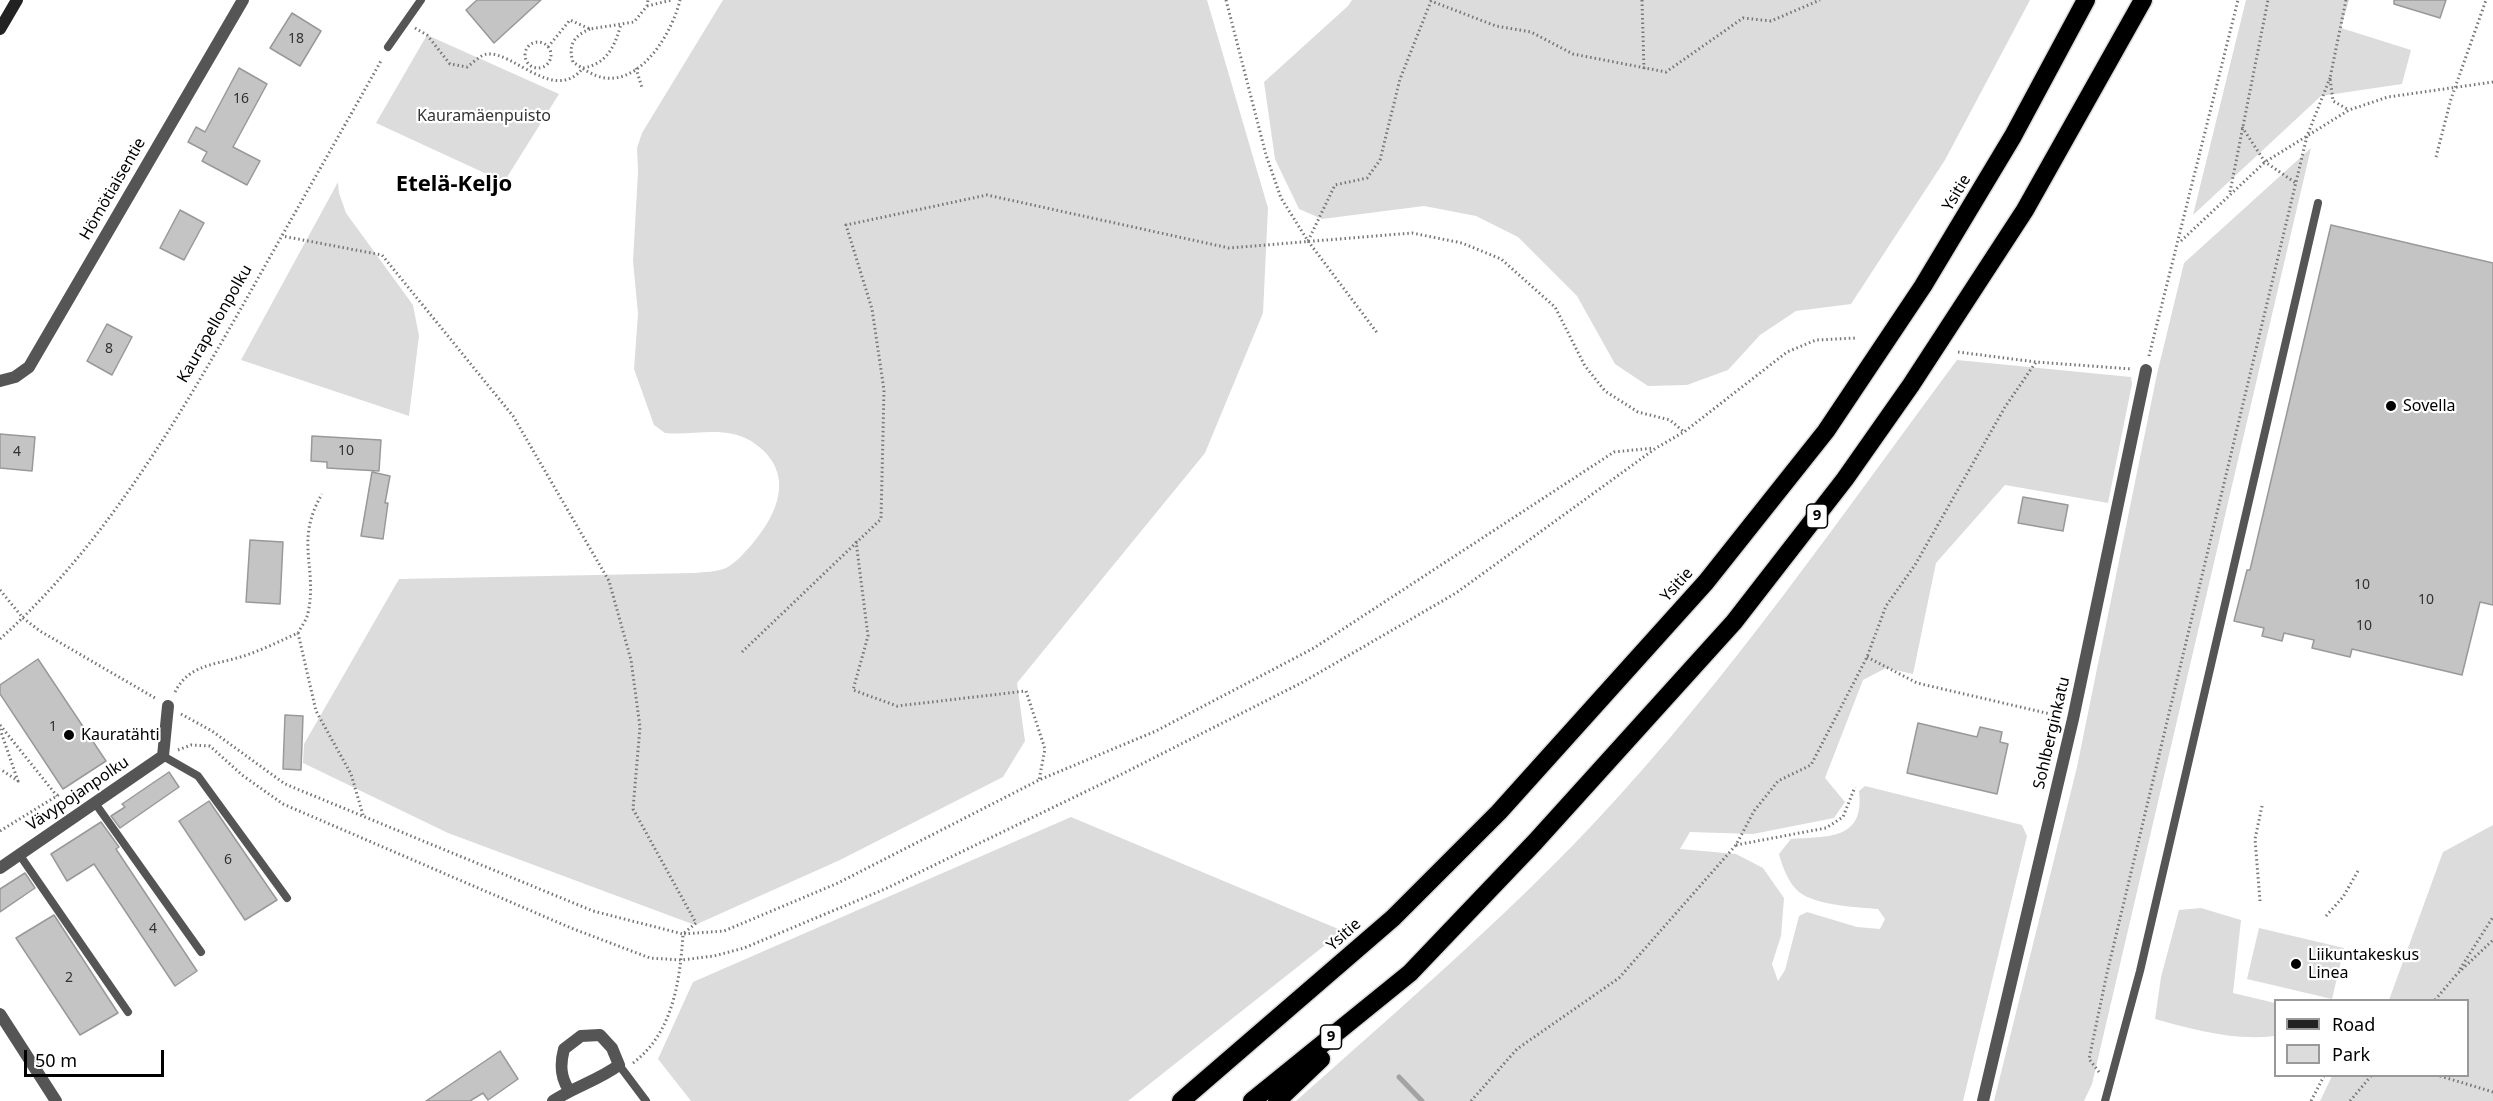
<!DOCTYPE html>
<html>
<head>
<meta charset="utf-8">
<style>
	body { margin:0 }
	#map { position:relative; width:2493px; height:1101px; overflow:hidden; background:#fff; font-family:"Noto Sans",sans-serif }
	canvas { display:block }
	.legend { position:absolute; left:2274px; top:999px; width:195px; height:78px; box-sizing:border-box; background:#fff; border:2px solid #999; margin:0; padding:8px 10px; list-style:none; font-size:18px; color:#000 }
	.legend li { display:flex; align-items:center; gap:12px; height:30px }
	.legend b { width:30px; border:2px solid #999 }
	.scale { position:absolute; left:24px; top:1050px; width:140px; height:27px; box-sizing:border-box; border:3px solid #000; border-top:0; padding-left:8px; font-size:18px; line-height:21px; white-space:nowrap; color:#000; -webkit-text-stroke:4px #fff; paint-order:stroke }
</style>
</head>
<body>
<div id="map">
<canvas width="2493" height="1101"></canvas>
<ul class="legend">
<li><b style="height:8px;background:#222"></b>Road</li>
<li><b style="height:16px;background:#dcdcdc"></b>Park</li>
</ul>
<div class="scale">50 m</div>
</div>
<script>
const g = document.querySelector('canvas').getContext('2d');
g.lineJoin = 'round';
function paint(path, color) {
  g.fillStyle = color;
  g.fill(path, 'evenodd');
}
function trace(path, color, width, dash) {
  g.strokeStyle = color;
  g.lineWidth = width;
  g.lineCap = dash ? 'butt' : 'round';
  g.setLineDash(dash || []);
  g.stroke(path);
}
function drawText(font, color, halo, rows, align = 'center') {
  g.font = font + ' "Noto Sans",sans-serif';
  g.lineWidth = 4.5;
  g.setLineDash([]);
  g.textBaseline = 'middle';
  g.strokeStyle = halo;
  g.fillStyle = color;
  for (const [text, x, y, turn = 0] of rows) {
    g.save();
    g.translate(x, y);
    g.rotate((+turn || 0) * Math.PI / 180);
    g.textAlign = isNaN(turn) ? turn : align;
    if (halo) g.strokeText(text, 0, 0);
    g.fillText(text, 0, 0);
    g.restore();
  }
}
paint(new Path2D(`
	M723,0H1207L1268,208L1263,313L1205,453L1017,683L1025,741L1003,777L840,860L695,925L448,833L303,763L304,744L399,579L694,573C703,572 718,572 726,568C736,563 746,551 753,543C781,510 795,469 751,441C723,425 695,436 665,433L654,425L634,369L638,314L633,261L638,172L637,148L642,133Z
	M1352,0H2030L1945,160L1851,304L1796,311L1760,335L1728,370L1687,385L1648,386L1615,364L1577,296L1518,237L1476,216L1424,206L1322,219L1299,209L1275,159L1264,82L1348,6Z
	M2246,0H2349L2341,28L2411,50L2402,84L2321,96L2193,215Z
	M427,35L559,94L504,182L376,123Z
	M2311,148L2092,1084L2084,1101H1994L2077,767L2157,374L2184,263Z
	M338,182L339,193L346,213L413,305L419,336L409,416L241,360Z
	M1957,360L2131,377L2132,384L2108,503L2005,485L1936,563L1913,674L1886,668L1863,680L1825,778L1845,802L1834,818L1753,834L1690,832L1680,849L1736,854L1763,868L1784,898L1781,936L1772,964L1778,981L1785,970L1799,916L1807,912L1857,927L1880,929L1885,919L1878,909C1857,907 1817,906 1799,892C1789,884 1782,866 1779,854L1791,839C1827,836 1865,841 1859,791L1865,786L2022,825L2027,836L1963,1101H1296C1398,1010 1503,920 1596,821C1730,678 1841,516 1957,360Z
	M1071,817L1343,931L1128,1101H691L658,1059L693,982Z
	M2493,825V1101H2320L2332,1076H2468V1000H2389L2443,852Z
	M2201,908L2241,920L2233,993L2275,1003V1036C2234,1041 2195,1030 2155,1019L2161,977L2179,910Z
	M2259,928L2344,948L2332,999L2247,979Z`), '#dcdcdc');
trace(new Path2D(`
	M1399,1077L1422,1101`), '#a3a3a3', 5);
const building = new Path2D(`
	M477,0H541L494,43L466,10Z
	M2394,0H2446L2440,18L2394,4Z
	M292,13L321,31L300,66L270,48Z
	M239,68L267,84L233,147L260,161L247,185L202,161L207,152L188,142L196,127L205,132Z
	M180,210L204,223L184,260L160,248Z
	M2331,225L2493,263V605L2480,602L2462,675L2352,649L2350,657L2312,648L2314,640L2284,633L2282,641L2262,636L2264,628L2234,621L2247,570H2250Z
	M107,324L132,337L112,375L87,361Z
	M0,434L35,437L32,471L0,468Z
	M312,436L381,440L379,471L327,468V462L311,461Z
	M372,472L390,476L385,503H388L383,539L361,536Z
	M2023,497L2068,505L2063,531L2018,523Z
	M250,540L283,542L280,604L246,602Z
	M38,659L106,761L63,789L0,694V685Z
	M285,715L303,716L301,770L283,769Z
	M1918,723L1977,737L1980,727L2002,732L2000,742L2008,744L1997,794L1907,773Z
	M169,772L179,787L120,828L111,816L125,807L122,804Z
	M209,801L277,900L245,920L179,821Z
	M101,822L119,847L116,849L197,971L175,986L94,864L67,881L51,854Z
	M25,873L35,888L0,912V889Z
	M54,915L118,1013L80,1035L16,938Z
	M500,1051L518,1079L488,1100L483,1093L470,1101H426Z`);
paint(building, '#c4c4c4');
trace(building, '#999', 1.5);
const highway = new Path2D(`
	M1181,1101L1393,918L1499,812L1706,582L1826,431L1923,286L2013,136L2086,0
	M1252,1101L1410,973L1535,842L1734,622L1845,479L1911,385L2025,210L2143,0
	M1277,1101L1321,1059`);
trace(highway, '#dbdbdb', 21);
trace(new Path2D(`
	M1226,0L1266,155L1281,198L1308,241L1378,334
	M1642,0L1644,70
	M2346,0L2330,78L2333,101L2349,110
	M647,6L672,0
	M415,28L427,35L450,64L467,67C473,63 480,55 487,54C513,51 555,104 583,68C607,64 615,46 621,24
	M590,29C573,36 568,46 573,62C582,68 594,77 606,78C644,82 673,30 680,0
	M525 55a13 13 0 1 1 26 0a13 13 0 1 1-26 0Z
	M548,47L570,20L590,29L634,22L647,6L648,0
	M636,68L642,88
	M2242,127L2265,162L2296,183
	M2436,157L2451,99L2486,0
	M2230,192L2268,0
	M1308,241L1335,185L1367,178L1380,160L1400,79L1431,1L1496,26L1531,32L1573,54L1666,72L1743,18L1771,21L1820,0
	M2181,241L2265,162L2349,110L2388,97L2493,82
	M1958,352L2036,362L2132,369
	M2149,356L2238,0
	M856,541L868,636L853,690L897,706L1026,691L1045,749L1039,780
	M0,590L23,618L40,631L155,698
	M298,633L316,711L351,774L363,815
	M0,639C108,542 181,414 252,289C295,212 339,136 382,59
	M742,652L881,519L884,390L872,309L846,225L987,195L1229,248L1412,233L1462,243L1501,259L1555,307L1585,366L1605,391L1638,412L1670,420L1684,432
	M1867,657L1917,683L2059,716
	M175,692C188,666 212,665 237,658C258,652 278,642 298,633C301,627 307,619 308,613C318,567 294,542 322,494
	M181,714L212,731L285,784L593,911L683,934L696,923L633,809L640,727L631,660L609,581L513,416L382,255L282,236
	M0,725L57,796
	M0,729L18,781L0,769
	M178,750L191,745L210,746L242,775L283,804L571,928L650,958L681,960L714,956L744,948L885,889L1124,773L1303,682L1456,593L1656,448L1684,432L1787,352L1816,340L1856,338
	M0,831L60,794
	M1736,845L1826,828L1843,817L1855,787
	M2260,901L2255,839L2262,806
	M2326,916L2343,897L2358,871
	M2460,969L2493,917
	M2435,1000L2457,974L2493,940
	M633,1063C673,1033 680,981 683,934L724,931L838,883L1039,780L1156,731L1314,648L1614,452L1654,448
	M2099,1072L2089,1059L2107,973L2307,136L2330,78
	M2440,1076L2493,1092
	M1471,1101L1517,1049L1619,978L1736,845L1754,811L1778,781L1811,765L1867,657L1886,606L1915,565L2005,407L2036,362
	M2311,1101L2324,1076
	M2350,1101L2371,1076`), '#777', 3, [1.5, 3]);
trace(new Path2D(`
	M388,47L421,0
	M163,756L198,776L287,898
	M95,803L201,952
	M19,854L128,1012
	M619,1065L646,1101
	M2105,1101L2140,971L2318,203`), '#555', 8);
trace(new Path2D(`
	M0,381L15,377L29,367L243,0
	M0,868L163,756L168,706
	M0,1014L56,1101
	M553,1101C574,1087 599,1080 619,1065L612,1048L600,1035L581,1036L564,1049C560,1064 560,1077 569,1090
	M1983,1101L2073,719L2146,370`), '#555', 12);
trace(new Path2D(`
	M0,29L17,0`), '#222', 12);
trace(highway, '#000', 18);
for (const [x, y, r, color] of [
	[2391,406,6,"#000"],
	[69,735,6,"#000"],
	[2296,964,6,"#000"]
]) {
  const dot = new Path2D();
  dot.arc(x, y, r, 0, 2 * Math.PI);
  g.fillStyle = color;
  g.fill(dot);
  trace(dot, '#fff', 2);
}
drawText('14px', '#313131', null, [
	["18",296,39],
	["16",241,99],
	["8",109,349],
	["10",346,451],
	["4",17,452],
	["10",2362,585],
	["10",2426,600],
	["10",2364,626],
	["1",53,727],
	["6",228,860],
	["4",153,929],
	["2",69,978]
]);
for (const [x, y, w] of [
	[1817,516,21],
	[1331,1037,21]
]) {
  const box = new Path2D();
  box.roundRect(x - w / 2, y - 12, w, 24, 4.5);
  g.fillStyle = '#fff';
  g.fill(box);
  trace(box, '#000', 1.5);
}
drawText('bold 15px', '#000', null, [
	["9",1817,516],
	["9",1331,1037]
]);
drawText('16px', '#333', '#fff', [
	["Kauramäenpuisto",484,116]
]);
drawText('16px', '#000', '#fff', [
	["Hömötiaisentie",113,189,-60],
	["Ysitie",1957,193,-59],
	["Kaurapellonpolku",215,324,-60],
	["Ysitie",1677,585,-48],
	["Sohlberginkatu",2052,733,-77],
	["Vävypojanpolku",78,794,-34],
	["Ysitie",1344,935,-42]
]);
drawText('16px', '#000', '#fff', [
	["Sovella",2403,406],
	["Kauratähti",81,735],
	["Liikuntakeskus",2308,955],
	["Linea",2308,973]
], 'left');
drawText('bold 22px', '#000', '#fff', [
	["Etelä-Keljo",454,185]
]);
</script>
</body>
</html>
